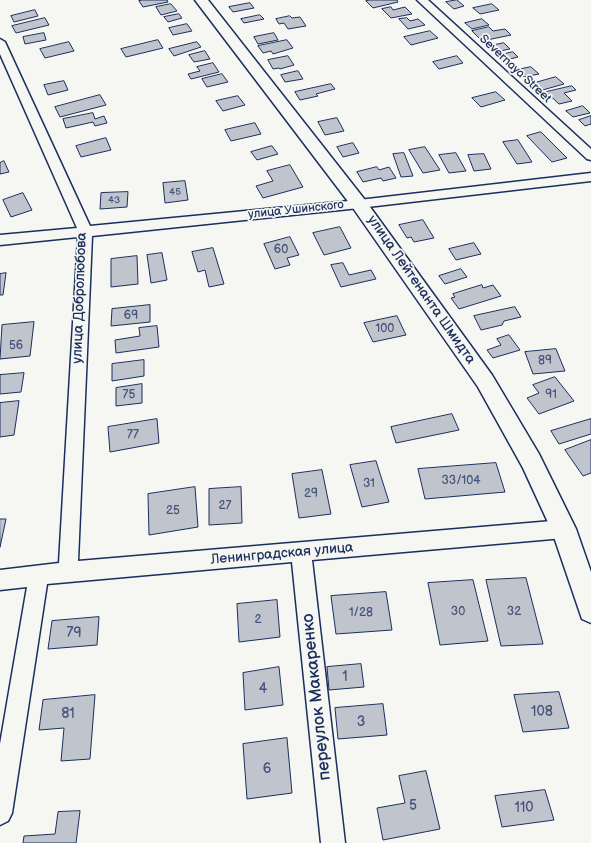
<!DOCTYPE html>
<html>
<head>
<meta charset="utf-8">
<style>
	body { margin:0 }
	canvas { display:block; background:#f6f6f2 }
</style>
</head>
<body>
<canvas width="591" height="843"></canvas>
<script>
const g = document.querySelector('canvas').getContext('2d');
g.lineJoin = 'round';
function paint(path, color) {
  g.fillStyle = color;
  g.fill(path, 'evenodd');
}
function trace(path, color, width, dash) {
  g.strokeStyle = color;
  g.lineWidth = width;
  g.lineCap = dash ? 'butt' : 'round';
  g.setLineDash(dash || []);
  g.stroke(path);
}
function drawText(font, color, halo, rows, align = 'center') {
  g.font = font + ' "Balsamiq Sans",sans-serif';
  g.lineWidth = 3.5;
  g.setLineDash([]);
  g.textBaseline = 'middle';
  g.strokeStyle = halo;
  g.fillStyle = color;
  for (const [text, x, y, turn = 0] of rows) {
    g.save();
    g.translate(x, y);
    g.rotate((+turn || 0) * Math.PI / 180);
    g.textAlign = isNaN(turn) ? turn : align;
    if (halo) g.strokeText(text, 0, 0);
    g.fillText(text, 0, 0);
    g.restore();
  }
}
const building = new Path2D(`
	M143,0H167L168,2L143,7L139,1Z
	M370,0H397L398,2L373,8L366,1Z
	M457,0L464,6L454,9L446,2Z
	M250,3L254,8L233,12L229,7Z
	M171,4L177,11L161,15L156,7Z
	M492,4L499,10L480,14L473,8Z
	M391,7L393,10L405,7L412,14L391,18L382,9Z
	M35,10L38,16L14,22L11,16Z
	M179,14L182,18L168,22L164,17Z
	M260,15L264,19L244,23L241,19Z
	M290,16L292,18L300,17L306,26L288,29L284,23L279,24L276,19Z
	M45,18L49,25L16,33L12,26Z
	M407,18L410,21L418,19L425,25L408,29L399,19Z
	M482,19L489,25L472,29L465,23Z
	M187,24L192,31L173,35L169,28Z
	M489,27L493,31L505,29L511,35L482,41L472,31Z
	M430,31L438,38L411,45L404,37Z
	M44,33L46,40L25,44L23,37Z
	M274,33L278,40L258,44L254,37Z
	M158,40L163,48L126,57L121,49Z
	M287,40L293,48L273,54L271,51L263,53L258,46Z
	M69,42L74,51L45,58L40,49Z
	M197,42L201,47L174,56L169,49Z
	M504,43L510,49L495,52L490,46Z
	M205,51L210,59L194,62L189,55Z
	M513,52L518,57L506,60L500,55Z
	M288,56L294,65L280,69L279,68L273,69L268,60Z
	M457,56L463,63L439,69L433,62Z
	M213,63L219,72L191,79L188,74L200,71L197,67Z
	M531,67L539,74L524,77L516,70Z
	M298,71L303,79L285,82L281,75Z
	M222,74L228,82L207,87L202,79Z
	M556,77L564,84L539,91L531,84Z
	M64,81L68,90L48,95L44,85Z
	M331,84L335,89L316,94L318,96L300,100L295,92Z
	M572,86L576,90L564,93L572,101L559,104L546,92Z
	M496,92L505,100L481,107L472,98Z
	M100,95L106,105L60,117L55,107Z
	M238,96L245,105L223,111L216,101Z
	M583,106L590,113L573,117L566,111Z
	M93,113L95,119L104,116L107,123L95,126L93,122L66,128L63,119Z
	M591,116V124L585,126L579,120Z
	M337,118L344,131L325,135L318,122Z
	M255,123L261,134L231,141L225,130Z
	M541,132L567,158L552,162L527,136Z
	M106,138L111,150L81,157L76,146Z
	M518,140L532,162L517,164L503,142Z
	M353,143L359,153L343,157L337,147Z
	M272,146L278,154L257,160L251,152Z
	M425,147L440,170L423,173L409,150Z
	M404,153L413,176L401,177L393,154Z
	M456,153L466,171L449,173L439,155Z
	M484,154L491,169L474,171L468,155Z
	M4,161L9,172L0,174V163Z
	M290,165L303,187L263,198L256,186L273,181L267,171Z
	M377,167L379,170L389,167L396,178L383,181L381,178L363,182L357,172Z
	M185,181L188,200L165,203L163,183Z
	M128,192L127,207L100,209L101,193Z
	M23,193L32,210L11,217L3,200Z
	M423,220L434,238L414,242L411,237L407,238L399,225Z
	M340,227L351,248L324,255L313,233Z
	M290,237L299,255L287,258L290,265L275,269L264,244Z
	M474,243L481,254L456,260L449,249Z
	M213,248L224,284L209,287L205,270L198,272L192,252Z
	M162,253L167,280L151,283L147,255Z
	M137,256L138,284L111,287V259Z
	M343,263L349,275L371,270L376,279L341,287L331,265Z
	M461,269L467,277L445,284L439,276Z
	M6,273L3,295H0V274Z
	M482,285L483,288L493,285L501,296L459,309L451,298L455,297L453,294Z
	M150,305V322L111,326L112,309Z
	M515,307L521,317L504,321L502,325L481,330L474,316Z
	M397,316L406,335L373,342L364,323Z
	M34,322L30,356L0,359L2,325Z
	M157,326L159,347L116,353L115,340L140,336L139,328Z
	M509,335L520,350L493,358L487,350L501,345L497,339Z
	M556,349L565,371L533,374L525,352Z
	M144,360V376L112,381V364Z
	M24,373L21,392L0,394V375Z
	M555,377L574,401L539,414L527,398L539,393L533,385Z
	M142,384V403L116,406V388Z
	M19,401L14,435L0,437V403Z
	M452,414L459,430L396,443L391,427Z
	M157,419L159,443L110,452L108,427Z
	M591,419V434L559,444L551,431Z
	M591,440V473L583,476L565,450Z
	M376,461L389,502L362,507L350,465Z
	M496,463L505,492L425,499L418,469Z
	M322,470L331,514L299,518L292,474Z
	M195,487L198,527L149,535L148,494Z
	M241,487L242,523L209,525V489Z
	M0,519H6L0,547Z
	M526,578L543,644L501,646L486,580Z
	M473,580L488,641L440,645L428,583Z
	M386,592L392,630L336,634L331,596Z
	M277,600L280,637L239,642L237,604Z
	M99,617L97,645L48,649L52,621Z
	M361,664L364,687L329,690L327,667Z
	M279,667L283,705L245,710L243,673Z
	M559,692L569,728L523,732L514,695Z
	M95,695L90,759L61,761L64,728L39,730L43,700Z
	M383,704L387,735L338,739L335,708Z
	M287,738L292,793L247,799L243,744Z
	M426,771L440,829L383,840L377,808L405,803L399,776Z
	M545,790L554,820L502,827L495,796Z
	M80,811L76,843H23L24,836L55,834L58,812Z`);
paint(building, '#c0c4cd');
trace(building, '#1b2f5e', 1);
const street = new Path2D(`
	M417,0H428L591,149V160L587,159Z
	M0,39L5,42L90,226L359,200L591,173V181L359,208L92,236L78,561L564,520L571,523L573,529L571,535L564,538L312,560L345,843H321L292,562L47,584L12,813L8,821L0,825V744L27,587L0,590V570L59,563L78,237L0,245V235L77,228L0,54Z`);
const secondary = new Path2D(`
	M195,0H208L365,200L492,375L539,454L576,529L591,572V623L582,619L552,531L523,468L478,387L353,208Z`);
trace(street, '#1b2f5e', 3);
trace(secondary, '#1b2f5e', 3);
paint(street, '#f6f6f2');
paint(secondary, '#f6f6f2');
drawText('10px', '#44547a', null, [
	["45",175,192],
	["43",114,200]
]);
drawText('12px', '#1b2f5e', '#f6f6f2', [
	["Severnaya Street",515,69,43],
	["улица Ушинского",296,210,-6]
]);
drawText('12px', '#44547a', null, [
	["60",281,250],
	["69",131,316],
	["100",385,329],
	["56",16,346],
	["89",545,361],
	["75",129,395],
	["91",551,395],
	["77",133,435],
	["33/104",461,481],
	["31",369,484],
	["29",311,494],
	["27",225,506],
	["25",173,511],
	["30",458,612],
	["32",514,612],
	["1/28",361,613],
	["2",258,620]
]);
drawText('14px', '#1b2f5e', '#f6f6f2', [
	["улица Лейтенанта Шмидта",421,290,55],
	["улица Добролюбова",80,298,-88],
	["Ленинградская улица",282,554,-5]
]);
drawText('14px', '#44547a', null, [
	["79",74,633],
	["1",345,677],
	["4",263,689],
	["108",542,712],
	["81",68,714],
	["3",361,722],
	["6",267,769],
	["5",413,806],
	["110",524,808]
]);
drawText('17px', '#1b2f5e', '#f6f6f2', [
	["переулок Макаренко",317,697,-96]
]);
</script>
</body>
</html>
